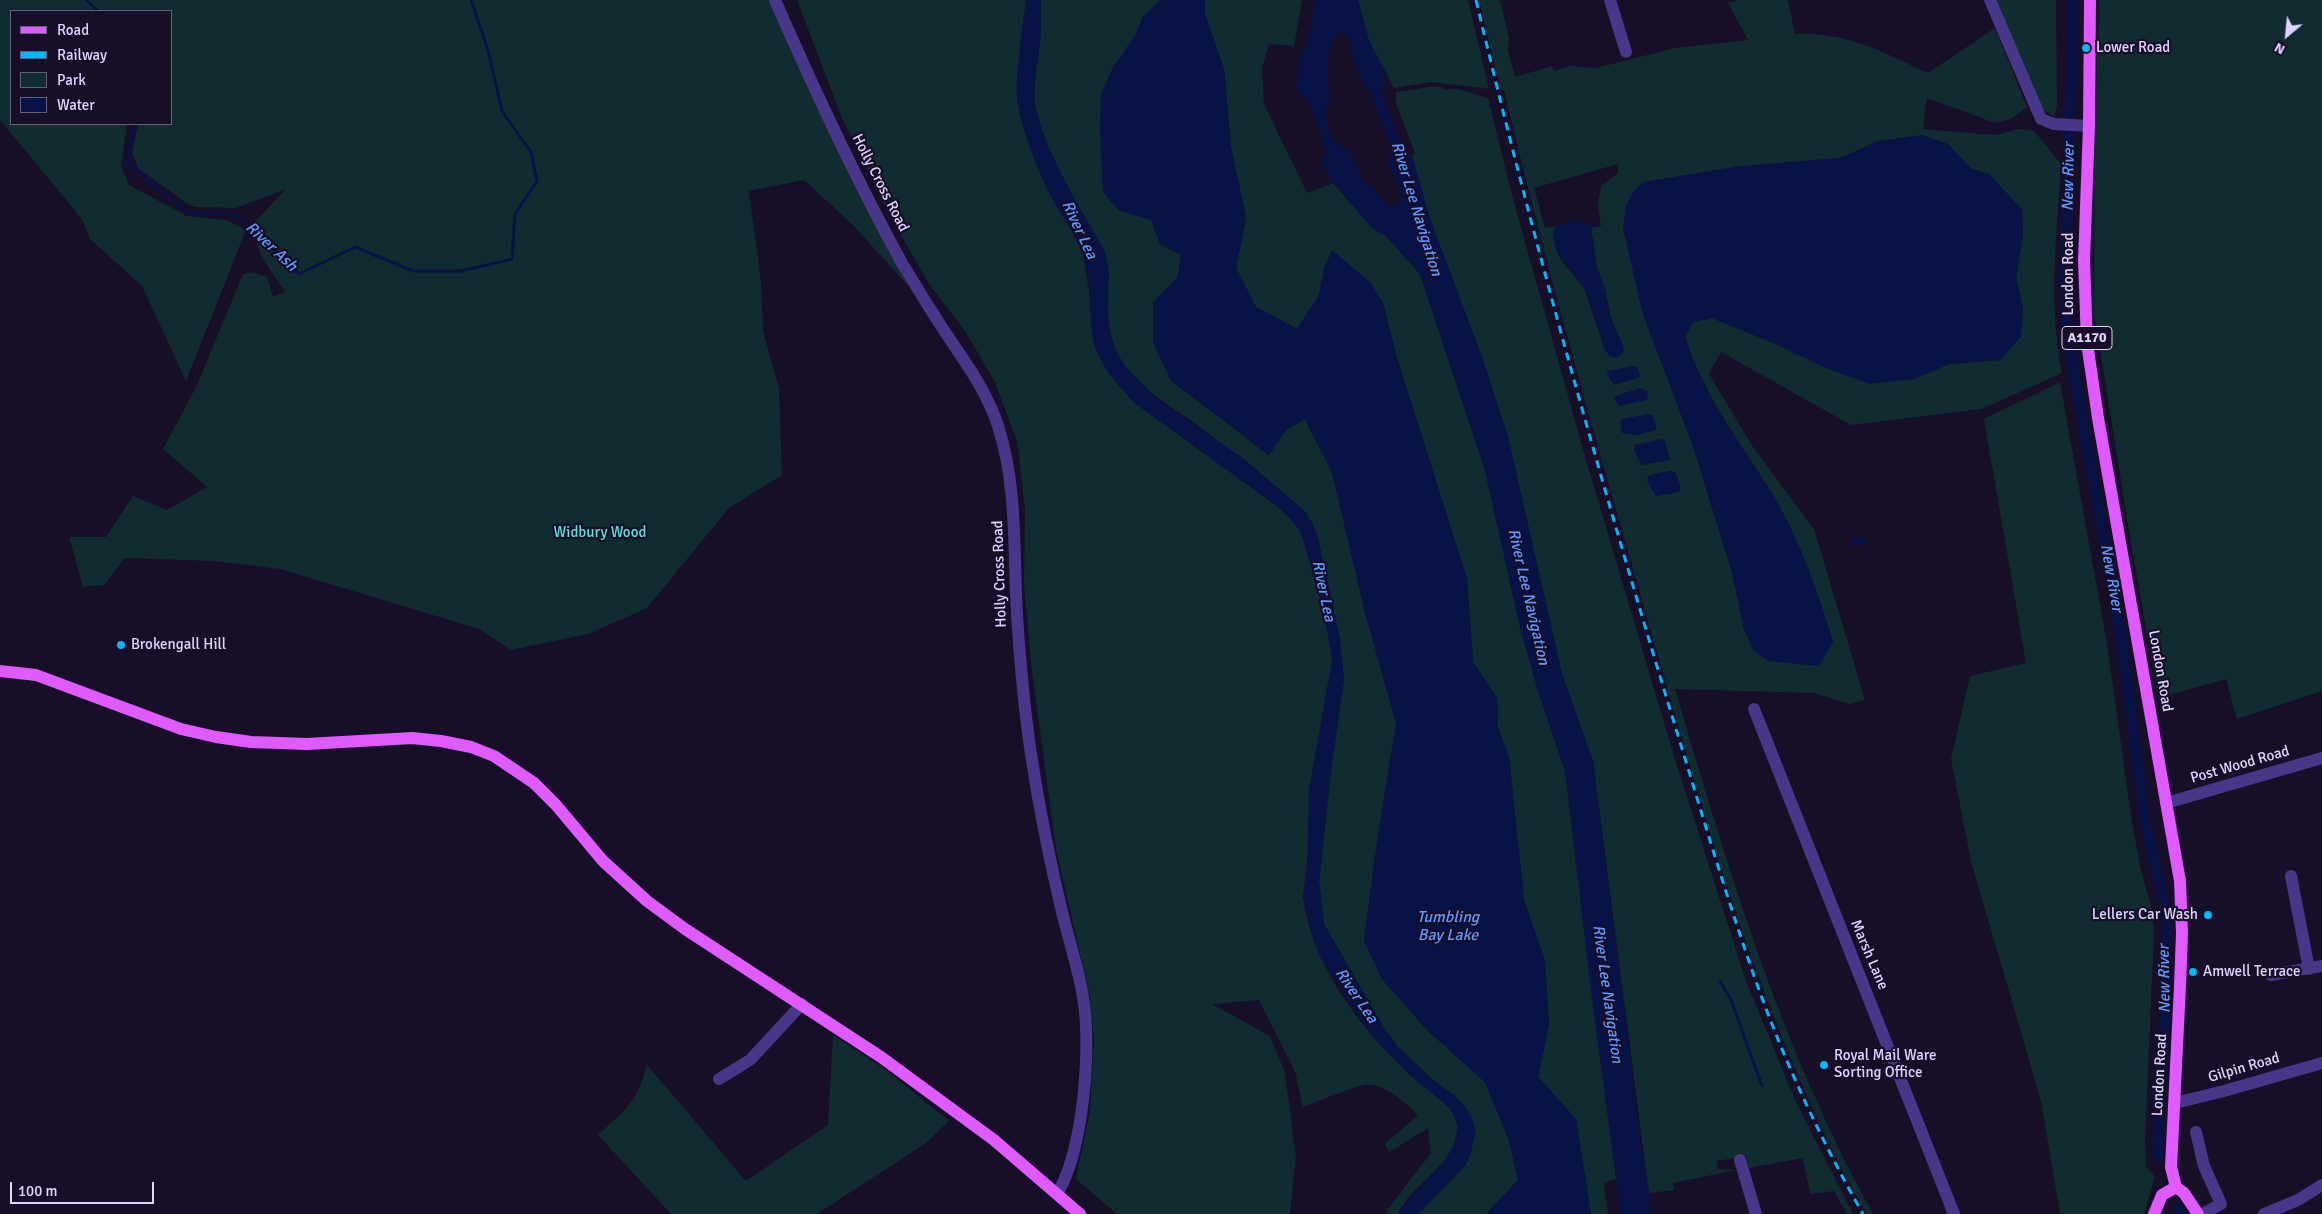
<!DOCTYPE html>
<html>
<head>
<meta charset="utf-8">
<style>
	body { margin:0 }
	#map { position:relative; width:2322px; height:1214px; overflow:hidden; background:#170e27; font-family:Signika,sans-serif }
	canvas { display:block }
	.legend { position:absolute; left:10px; top:10px; width:162px; height:115px; box-sizing:border-box; background:#170e27; border:1px solid #675d7d; margin:0; padding:6px 9px; list-style:none; font-size:15px; color:#e0d3ff }
	.legend li { display:flex; align-items:center; gap:10px; height:25px }
	.legend b { width:25px; border:1px solid #675d7d }
	.north { position:absolute; left:2262px; top:10px; width:50px; height:50px; -webkit-text-stroke:4px #170e27; paint-order:stroke; rotate:208deg; font-size:14px; font-weight:700; line-height:20px; text-align:center; color:#e0d3ff }
	.north::after { content:''; display:block; margin:auto; width:18px; height:22px; background:#e0d3ff; clip-path:polygon(50% 0,100% 100%,50% 72%,0 100%) }
	.scale { position:absolute; left:10px; top:1182px; width:144px; height:22px; box-sizing:border-box; border:2px solid #e0d3ff; border-top:0; padding-left:6px; font-size:15px; line-height:18px; white-space:nowrap; color:#e0d3ff; -webkit-text-stroke:4px #170e27; paint-order:stroke }
</style>
</head>
<body>
<div id="map">
<canvas width="2322" height="1214"></canvas>
<ul class="legend">
<li><b style="height:6px;background:#df5aff"></b>Road</li>
<li><b style="height:6px;background:#00b7fe"></b>Railway</li>
<li><b style="height:14px;background:#102c31"></b>Park</li>
<li><b style="height:14px;background:#071346"></b>Water</li>
</ul>
<div class="north">N</div>
<div class="scale">100 m</div>
</div>
<script>
const g = document.querySelector('canvas').getContext('2d');
g.lineJoin = 'round';
function paint(path, color) {
  g.fillStyle = color;
  g.fill(path, 'evenodd');
}
function trace(path, color, width, dash) {
  g.strokeStyle = color;
  g.lineWidth = width;
  g.lineCap = dash ? 'butt' : 'round';
  g.setLineDash(dash || []);
  g.stroke(path);
}
function drawText(font, color, halo, rows, align = 'center') {
  g.font = font + ' Signika,sans-serif';
  g.lineWidth = 4.5;
  g.setLineDash([]);
  g.textBaseline = 'middle';
  g.strokeStyle = halo;
  g.fillStyle = color;
  for (const [text, x, y, turn = 0] of rows) {
    g.save();
    g.translate(x, y);
    g.rotate((+turn || 0) * Math.PI / 180);
    g.textAlign = isNaN(turn) ? turn : align;
    if (halo) g.strokeText(text, 0, 0);
    g.fillText(text, 0, 0);
    g.restore();
  }
}
paint(new Path2D(`
	M0,0H770L853,177L908,286L854,226L804,180L749,191L761,283L763,331L779,389L782,475L729,508L647,608L588,634L511,650L479,629L280,569L214,561L125,558L104,585L83,587L69,537H106L133,496L167,510L207,487L163,449L197,385L243,274L253,272L267,277L273,297L285,292L263,259L250,227L286,189L236,208L195,207L185,202L138,168L132,152L138,124H171V11H11V124H127L121,166L129,185L187,216L226,220L246,230L186,381L142,286L90,239L82,219L0,120Z
	M797,0H1026L1017,99L1024,124L1047,189L1074,235L1083,255L1100,357L1119,386L1136,404L1274,504L1290,518L1301,532L1324,612L1332,659L1303,896C1312,966 1360,1028 1411,1076C1428,1091 1463,1107 1457,1136C1450,1169 1411,1184 1398,1214H1386L1387,1210L1431,1153L1428,1128L1389,1152L1385,1144L1418,1115C1405,1103 1385,1083 1365,1085C1351,1087 1318,1102 1303,1107L1295,1071L1259,1000L1212,1004L1270,1036L1285,1072L1296,1158L1290,1214H1117L1076,1179L1090,1111L1094,1039L1090,997L1056,849L1032,671L1024,585L1025,508L1017,441L995,382L965,331L929,284L884,205L842,118Z
	M1041,0H1161L1143,17L1135,36L1112,69L1118,210L1151,220L1160,244L1181,255L1178,277L1153,303L1228,424L1268,455L1287,429L1305,419L1332,472L1365,612L1396,723L1377,843L1364,940L1382,979L1428,1031L1485,1082L1509,1140L1518,1180L1486,1214H1418L1465,1166L1466,1108L1455,1096L1432,1079L1399,1048L1384,1028L1324,924L1319,881L1331,771L1344,679L1340,639L1317,534L1312,522C1274,490 1238,456 1199,426C1168,403 1132,387 1116,350C1102,319 1112,285 1105,252C1082,210 1042,150 1035,103C1033,83 1038,62 1040,42C1041,28 1041,14 1041,0Z
	M1205,0H1302L1294,46L1269,44L1262,68L1264,104L1307,193L1333,183L1372,228L1386,236L1420,274L1485,470L1520,627L1539,694L1565,771L1616,1179L1604,1183L1608,1214H1591L1576,1119L1538,1077L1549,1025L1545,961L1524,900L1509,757L1498,728L1497,698L1473,662L1467,579L1397,358L1383,303L1370,282L1332,251L1324,269L1319,295L1297,329L1256,307L1236,268L1246,218L1231,147L1224,69L1205,14Z
	M1358,0H1468L1489,89L1431,82L1394,88L1369,41Z
	M1479,0H1500L1509,38L1508,50L1515,77L1552,66L1554,71L1570,66L1596,68L1675,48L1748,40L1728,3L1739,0H1788L1795,34C1848,32 1882,52 1928,73L1995,28L2027,107L2011,119L1995,123L1927,98L1923,129L1996,135L2018,129L2034,131L2061,164C2057,232 2048,305 2062,373L1982,409L1851,425L1721,352L1709,374L1753,447L1814,529L1865,700L1850,704L1814,693L1675,689C1728,868 1781,1049 1873,1214H1867C1763,1031 1707,825 1649,624C1598,447 1546,269 1504,90L1501,89ZM1879,141L1989,174L2022,210L2023,235L2016,277L2023,308L2000,360L1949,364L1914,379L1824,367L1776,344L1712,318L1693,322L1685,336C1698,379 1724,420 1747,458C1755,471 1765,482 1773,495C1800,541 1818,592 1833,642L1754,651L1744,629L1732,572L1693,446L1643,314L1623,227L1734,167L1840,158ZM1618,164V173L1601,186L1598,205L1601,226L1591,228L1597,268L1605,289L1612,323L1605,350L1584,288L1560,259L1553,233L1556,226L1545,228L1534,188ZM1671,471L1675,472L1679,492L1656,496L1651,474Z
	M1995,0H2056L2057,106L2054,116L2043,110Z
	M2099,0H2322V691L2237,719L2226,679L2158,698L2126,512L2094,312L2095,119Z
	M1430,87H1442L1444,90C1461,86 1473,95 1488,98L1512,195L1584,453L1673,753L1746,981L1795,1100L1853,1214H1847L1834,1191L1810,1194L1803,1158L1749,1168L1746,1156L1717,1161L1718,1169L1737,1170L1673,1183L1674,1190L1649,1193L1593,761L1562,674L1508,437L1483,360L1430,219L1412,156L1415,153L1396,103V92Z
	M2060,382L2107,644L2132,823L2141,870L2151,906L2154,933L2145,1139L2146,1166L2155,1177L2144,1214H2060L2041,1101L1971,861L1951,759L1970,676L2026,663L1984,419Z
	M833,1035L882,1067L949,1121L926,1143L817,1214H671L598,1135C627,1108 636,1104 647,1065L746,1181L828,1125Z`), '#102c31');
paint(new Path2D(`
	M1026,0H1041C1041,14 1041,28 1040,42C1038,62 1033,83 1035,103C1042,149 1082,210 1105,252L1109,269L1108,316L1111,336L1116,351L1125,366L1156,398L1244,459L1292,500L1305,511L1317,534L1340,639L1344,680L1331,771L1319,881L1324,924L1384,1028L1399,1048L1432,1079L1455,1096L1466,1107L1473,1121L1476,1132L1470,1156L1465,1166L1418,1214H1398L1411,1196L1444,1161L1454,1145L1458,1126L1451,1109L1412,1077L1383,1048L1360,1019L1320,957L1312,935L1303,896L1307,870L1309,790L1332,659L1324,612L1301,532L1290,518L1274,504L1136,404C1117,384 1096,362 1092,334C1089,308 1091,280 1083,255C1075,230 1057,211 1047,188C1036,166 1019,122 1017,98C1015,70 1023,29 1026,0Z
	M1161,0H1205V14L1224,69L1231,147L1246,218L1236,268L1256,307L1297,329L1319,295L1324,269L1332,250L1370,282L1383,303L1397,358L1467,579L1473,662L1497,698L1498,728L1509,757L1524,900L1545,961L1549,1025L1538,1077L1576,1119L1591,1214H1486L1518,1180L1509,1140L1485,1082L1428,1031L1382,979L1364,940L1377,843L1396,723L1365,612L1332,472L1305,419L1287,429L1269,455L1171,381L1153,343V302L1178,277L1181,255L1160,244L1151,220L1118,210L1103,192L1100,131L1101,95L1112,69L1135,36L1143,17Z
	M1315,0H1358L1369,41L1386,72L1383,75V88L1371,93C1356,77 1353,56 1349,36L1340,32L1337,34C1324,62 1325,72 1331,102L1326,104L1328,110L1316,113L1297,88L1298,71L1311,28Z
	M1384,104L1396,139L1390,141L1379,106Z
	M1922,135L1948,144L1973,170L1989,174L2022,210L2023,235L2016,277L2023,308L2021,337L2000,360L1949,364L1914,379L1869,384L1824,367L1776,344L1712,318L1693,322L1685,336C1701,393 1743,445 1773,495C1800,541 1818,592 1833,642L1819,666L1768,661L1754,651L1744,629L1732,572L1693,446L1643,314L1623,227L1626,206L1632,194L1643,182L1734,167L1840,158L1879,141Z
	M1399,142L1406,152L1412,156L1430,219L1483,360L1508,437L1562,674L1593,761L1641,1144L1652,1214H1621L1594,1015L1565,771L1539,694L1520,627L1485,470L1420,274L1386,236L1372,228L1333,183L1321,161L1327,155L1328,145L1339,143L1342,148L1351,152L1363,181L1372,186L1389,206L1401,202L1402,197L1390,167L1391,143Z
	M1577,219L1584,221L1591,228L1597,268L1605,289L1608,311L1623,345L1624,352L1617,358L1610,357L1605,350C1598,330 1593,309 1585,290C1577,271 1545,254 1556,226Z
	M1632,366L1637,367L1641,377L1614,385L1607,374L1608,371Z
	M1641,388L1647,391L1648,398L1646,400L1618,406L1614,396Z
	M1649,414L1652,415L1656,425V430L1637,435L1622,433L1620,421L1622,419Z
	M1662,439L1665,440L1670,460L1641,465L1634,450L1635,445Z
	M1671,471L1676,473L1681,489L1679,492L1656,496L1647,481L1648,476Z
	M1866,537L1867,544L1852,546L1851,539Z`), '#071346');
trace(new Path2D(`
	M86,0L98,11
	M135,124L127,164L190,214L236,215L299,274L355,247L413,271H461L512,259L515,214L537,181L531,152L502,111L488,50L471,0
	M1720,981L1731,1000L1762,1086`), '#071346', 3);
trace(new Path2D(`
	M2072,0L2073,70L2068,124L2069,161L2065,266L2066,327L2122,642L2145,821L2164,903L2167,932L2165,1020L2158,1139L2159,1156
	M1372,79L1399,155
	M1315,100L1334,157
	M2178,1208L2181,1214`), '#071346', 10);
trace(new Path2D(`
	M775,0C814,89 855,178 902,263C917,288 933,314 949,338C968,366 988,394 998,426C1018,488 1013,552 1017,615C1020,661 1024,708 1031,754C1039,808 1050,862 1063,916C1072,952 1085,989 1086,1027C1088,1073 1081,1155 1057,1194
	M1610,0L1626,52
	M1990,0L2041,119L2054,124L2089,126
	M1754,709L1954,1214
	M2166,803L2322,758
	M2291,876L2309,969
	M2271,975L2322,966
	M719,1079L750,1060L802,1004
	M2175,1103L2224,1091L2322,1063
	M2196,1132L2204,1166L2221,1204L2202,1214
	M1740,1160L1756,1214
	M2264,1214L2298,1200L2322,1185`), '#483688', 12);
trace(new Path2D(`
	M2090,0L2089,126L2084,260L2087,343L2098,418L2180,881L2182,933L2180,986L2171,1167L2176,1187L2184,1193L2198,1214
	M0,671L36,675L181,729L216,737L251,742L307,744L412,738L441,741L471,747L494,756L534,783L556,805L603,861L647,901L685,929L881,1057L994,1140L1080,1214
	M2154,1214L2162,1195L2176,1187`), '#df5aff', 12);
trace(new Path2D(`
	M1476,0C1532,237 1598,472 1669,706C1698,800 1725,894 1758,987C1786,1065 1822,1142 1863,1214`), '#00b7fe', 3, [8, 6]);
for (const [x, y, r, color] of [
	[2086,48,5,"#00b7fe"],
	[121,645,5,"#00b7fe"],
	[2208,915,5,"#00b7fe"],
	[2193,972,5,"#00b7fe"],
	[1824,1065,5,"#00b7fe"]
]) {
  const dot = new Path2D();
  dot.arc(x, y, r, 0, 2 * Math.PI);
  g.fillStyle = color;
  g.fill(dot);
  trace(dot, '#170e27', 2);
}
for (const [x, y, w] of [
	[2087,338,50]
]) {
  const box = new Path2D();
  box.roundRect(x - w / 2, y - 11.5, w, 23, 4);
  g.fillStyle = '#170e27';
  g.fill(box);
  trace(box, '#e0d3ff', 1);
}
drawText('bold 14px', '#e0d3ff', null, [
	["A1170",2087,338]
]);
drawText('15px', '#e0d3ff', '#170e27', [
	["Lower Road",2096,48],
	["Brokengall Hill",131,645],
	["Lellers Car Wash",2198,915,"right"],
	["Amwell Terrace",2203,972],
	["Royal Mail Ware",1834,1056],
	["Sorting Office",1834,1073]
], 'left');
drawText('15px', '#e0d3ff', '#170e27', [
	["Holly Cross Road",880,183,63],
	["London Road",2069,274,-90],
	["Holly Cross Road",1000,574,-92],
	["London Road",2160,671,80],
	["Post Wood Road",2240,765,-16],
	["Marsh Lane",1869,955,67],
	["Gilpin Road",2244,1068,-16],
	["London Road",2160,1075,-87]
]);
drawText('15px', '#58e6dc', '#170e27', [
	["Widbury Wood",600,533]
]);
drawText('italic 16px', '#6199ff', '#170e27', [
	["New River",2069,177,-89],
	["River Lee Navigation",1416,209,73],
	["River Lea",1079,230,65],
	["River Ash",271,247,43],
	["New River",2111,578,80],
	["River Lea",1323,591,78],
	["River Lee Navigation",1528,597,77],
	["Tumbling",1448,918],
	["Bay Lake",1448,936],
	["New River",2165,979,-91],
	["River Lee Navigation",1607,994,82],
	["River Lea",1356,996,56]
]);
</script>
</body>
</html>
